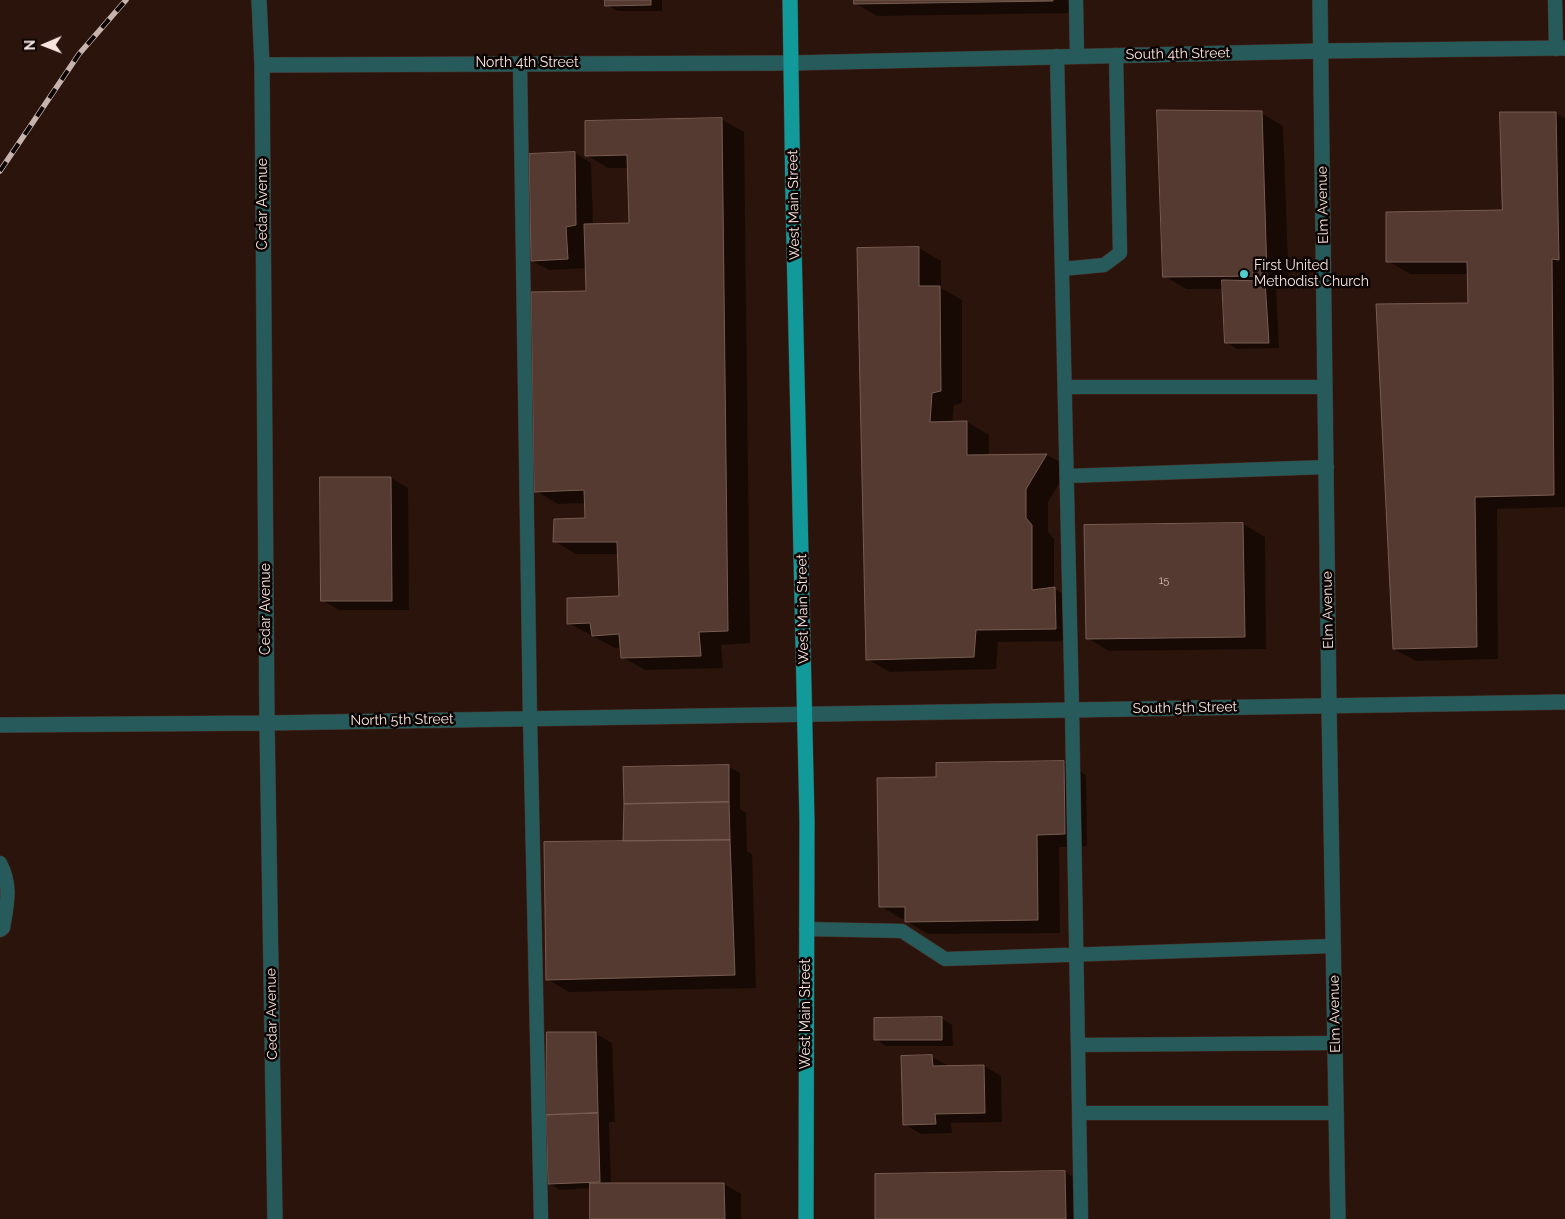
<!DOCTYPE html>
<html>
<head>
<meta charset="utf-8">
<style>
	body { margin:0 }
	#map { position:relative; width:1565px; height:1219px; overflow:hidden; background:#2b140b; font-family:Raleway,sans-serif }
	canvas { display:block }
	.north { position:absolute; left:20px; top:20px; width:50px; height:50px; -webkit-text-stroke:4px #0c0402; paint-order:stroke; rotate:269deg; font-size:14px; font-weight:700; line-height:20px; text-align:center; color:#f6e5df }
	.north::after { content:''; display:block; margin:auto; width:18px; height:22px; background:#f6e5df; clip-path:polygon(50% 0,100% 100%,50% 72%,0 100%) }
</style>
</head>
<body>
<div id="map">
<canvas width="1565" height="1219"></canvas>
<div class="north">N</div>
</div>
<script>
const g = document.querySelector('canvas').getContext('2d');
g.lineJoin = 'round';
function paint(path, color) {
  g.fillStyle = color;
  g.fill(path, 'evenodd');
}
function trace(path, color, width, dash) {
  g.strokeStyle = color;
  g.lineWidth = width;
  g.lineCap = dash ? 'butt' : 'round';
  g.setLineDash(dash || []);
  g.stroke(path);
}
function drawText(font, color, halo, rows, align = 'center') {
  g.font = font + ' Raleway,sans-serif';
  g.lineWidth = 5;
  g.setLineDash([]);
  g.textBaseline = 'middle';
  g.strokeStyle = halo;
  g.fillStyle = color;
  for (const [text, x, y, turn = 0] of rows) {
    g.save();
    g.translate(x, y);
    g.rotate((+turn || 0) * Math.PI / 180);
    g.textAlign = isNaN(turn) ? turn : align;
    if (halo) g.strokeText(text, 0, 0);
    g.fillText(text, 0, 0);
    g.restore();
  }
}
paint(new Path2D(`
	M607,0H662V11H618L607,5Z
	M855,0H1075V13L877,16L855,3Z
	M1261,113L1283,126L1289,288L1276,289L1279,348L1237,349L1226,342L1224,289H1186L1164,276Z
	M1555,113L1565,118V507L1497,509L1498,659L1416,661L1394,649L1469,304V274H1410L1388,261L1503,212Z
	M721,119L744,132L750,643L721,645L723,668L645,670L622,657V647L615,648L568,623L621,597L619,554H576L554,541L586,520V503L558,504L536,491L587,293L586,268L549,270L532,261L575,153L591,163L593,225L630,224L629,168H608L586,155Z
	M919,248L941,261V288L962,300V403L954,405L952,423L967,422L989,435V456L1047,455L1069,467L1048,502V532L1054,539V589L1077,601L1078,641L998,642L996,669L890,672L867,659Z
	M391,478L408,488L409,610H339L322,600Z
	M1243,524L1265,537L1266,649L1109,651L1087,638Z
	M1064,762L1086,775L1087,846L1059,847L1060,933L928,934L906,921V919H902L880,906L938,778Z
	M729,767L740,773V809L746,813L747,851L752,854L756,988L569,992L547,979L628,842L624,840Z
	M941,1018L952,1025L953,1046H886L875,1039Z
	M595,1033L612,1043L615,1122H609L611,1184H724L741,1194V1219H592V1188L560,1190L549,1183Z
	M932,1057L949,1066H984L1001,1076L1002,1122L951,1123L952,1133L921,1134L904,1124Z
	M1065,1172L1087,1185L1088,1219H876V1176Z`), '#0007');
const building = new Path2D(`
	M605,0H651V5L605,6Z
	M854,0H1053V1L854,4Z
	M1157,110L1262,111L1267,276L1163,277Z
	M1500,112H1556L1559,260L1552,259L1554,495L1475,497L1477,647L1393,649L1376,304L1468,303L1467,262H1386V212L1502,210Z
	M722,118L728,631L699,632L701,656L621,658L619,634L592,636L590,623L567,624V598L619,596L617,542H553L554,519L585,518L584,490L534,492L531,292L586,291L584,224L629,223L627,155L585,156V121Z
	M575,152L576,225L566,227L568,259L531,261L529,154Z
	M919,247V286H940L941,391L932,393L930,422L967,421V455L1047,454L1026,489V518L1032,525V590L1055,587L1056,629L976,630L974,657L866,660L857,248Z
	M1222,280L1265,281L1269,343H1225Z
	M320,477H391L392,601H321Z
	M1243,523L1245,637L1086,639L1084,525Z
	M1064,761L1065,834L1037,835L1038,920L905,922V907H879L877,778L936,777V763Z
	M729,765V802L624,804L623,767Z
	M729,802L730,840L623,841L624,804Z
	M730,840L735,975L546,980L544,842Z
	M942,1017V1040H874V1018Z
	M547,1032H596L598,1113L546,1115Z
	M932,1055L933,1066L984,1065L985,1113L935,1114L936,1124L903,1125L901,1056Z
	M598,1113L600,1182L548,1184L546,1115Z
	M1065,1171L1066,1219H875V1174Z
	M590,1183H724L725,1219H590Z`);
paint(building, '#543a30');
trace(building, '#785c52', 1);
const lane = new Path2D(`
	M1076,0L1077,56
	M1555,0L1556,49
	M1057,56L1072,710L1081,1219
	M520,63L530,718L541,1219
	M1062,269L1104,265L1120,253L1116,55
	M1065,387H1325
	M1067,476L1327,467
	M0,863C12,886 7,904 3,928L0,930
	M806,929L902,931L945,959L1333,946
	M1078,1045L1335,1043
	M1079,1113H1336`);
const street = new Path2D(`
	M259,0L262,65L267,723L275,1219
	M1320,0L1329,706L1338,1219
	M262,65L791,63L1321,51L1565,48
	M0,725L267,723L1565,702`);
const primary = new Path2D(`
	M790,0L793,200L807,821L806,1219`);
trace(lane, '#473129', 15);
trace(street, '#473129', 16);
trace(primary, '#473129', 16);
trace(lane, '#275a5a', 14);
trace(street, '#275a5a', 15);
trace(primary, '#12999a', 15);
const rail = new Path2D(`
	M0,171L79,54L126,0`);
trace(rail, '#c6b3ad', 5.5);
trace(rail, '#0c0402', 4, [11]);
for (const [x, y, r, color] of [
	[1244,274,5,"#52cdce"]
]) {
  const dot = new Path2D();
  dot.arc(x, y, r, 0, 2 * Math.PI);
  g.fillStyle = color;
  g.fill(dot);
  trace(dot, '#0c0402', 2);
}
drawText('11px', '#cebab3', null, [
	["15",1164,581]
]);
drawText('14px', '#f6e5df', '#0c0402', [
	["South 4th Street",1178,54,-1],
	["North 4th Street",527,63],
	["Cedar Avenue",263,204,-90],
	["West Main Street",794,205,-91],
	["Elm Avenue",1323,205,-91],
	["Cedar Avenue",266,609,-90],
	["West Main Street",803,609,-91],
	["Elm Avenue",1328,610,-91],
	["South 5th Street",1185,708,-1],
	["North 5th Street",402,720,-1],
	["Cedar Avenue",272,1014,-91],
	["West Main Street",806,1014,-90],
	["Elm Avenue",1335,1014,-91]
]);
drawText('14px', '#f6e5df', '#0c0402', [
	["First United",1254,266],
	["Methodist Church",1254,282]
], 'left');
</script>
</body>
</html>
